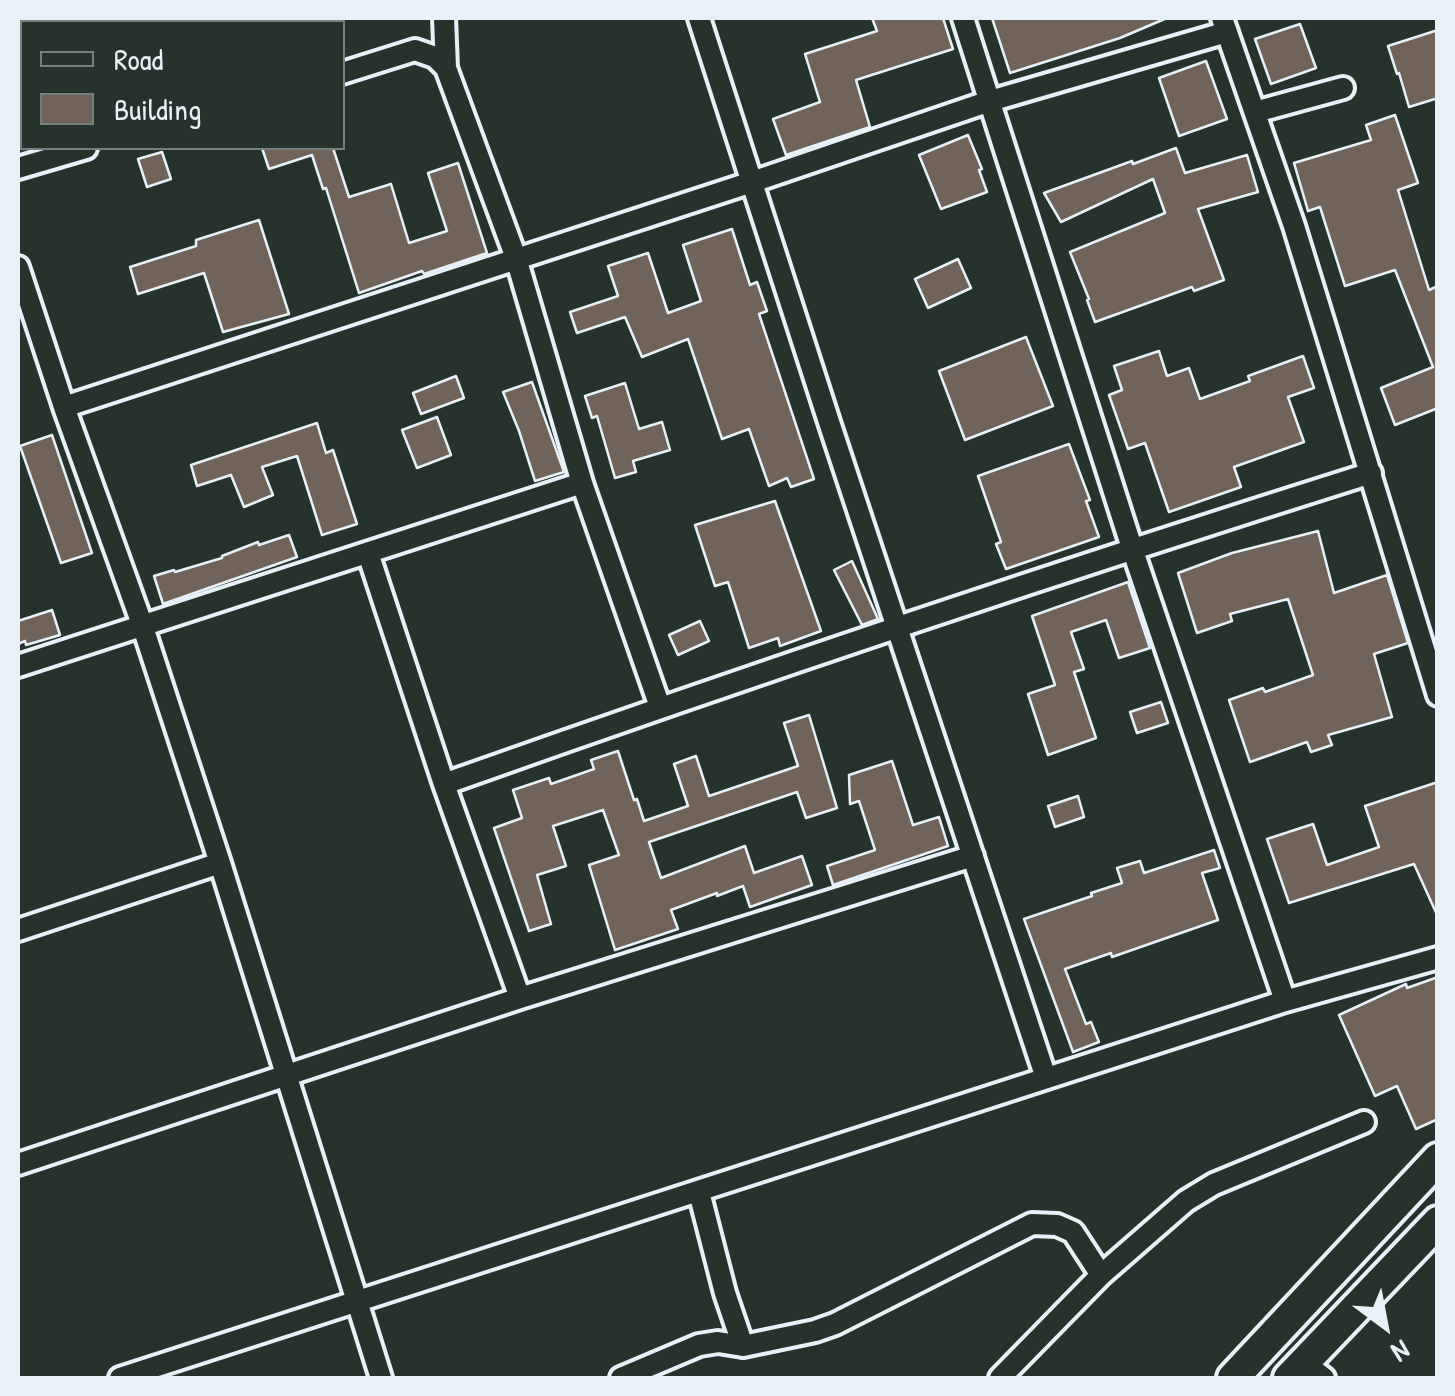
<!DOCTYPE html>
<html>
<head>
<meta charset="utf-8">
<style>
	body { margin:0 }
	#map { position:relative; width:1455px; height:1396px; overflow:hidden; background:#26332d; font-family:"Patrick Hand",sans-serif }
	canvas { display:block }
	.frame { position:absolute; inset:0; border:20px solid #e8f1f8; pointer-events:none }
	.legend { position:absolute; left:20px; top:20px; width:325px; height:130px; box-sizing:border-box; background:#26332d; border:2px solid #747f7e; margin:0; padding:12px 18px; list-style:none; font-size:30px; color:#e8f1f8 }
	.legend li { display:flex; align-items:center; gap:20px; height:50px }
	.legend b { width:50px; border:2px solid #747f7e }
	.north { position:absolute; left:1335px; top:1276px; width:100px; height:100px; -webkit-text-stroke:8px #26332d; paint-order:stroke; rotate:148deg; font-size:28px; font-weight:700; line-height:40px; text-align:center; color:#e8f1f8 }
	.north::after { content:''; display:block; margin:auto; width:35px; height:45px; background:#e8f1f8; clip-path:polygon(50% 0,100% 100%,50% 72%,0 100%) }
</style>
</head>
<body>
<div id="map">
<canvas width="1455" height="1396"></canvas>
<div class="frame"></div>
<ul class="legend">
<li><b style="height:12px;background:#26332d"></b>Road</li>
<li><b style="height:28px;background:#70645a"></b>Building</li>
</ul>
<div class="north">N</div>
</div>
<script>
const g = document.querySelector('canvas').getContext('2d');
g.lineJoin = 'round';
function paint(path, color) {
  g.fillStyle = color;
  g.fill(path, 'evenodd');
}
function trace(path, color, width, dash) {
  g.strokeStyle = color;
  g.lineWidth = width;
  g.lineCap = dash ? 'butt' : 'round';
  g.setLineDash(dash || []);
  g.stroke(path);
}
const building = new Path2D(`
	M872,18H943L953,49L856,80L870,127L786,155L773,119L820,102L805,54L877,31Z
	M992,18H1167L1120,38L1010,73Z
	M1300,24L1316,68L1271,84L1255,39Z
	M1438,30V98L1409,107L1399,73L1397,74L1388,46Z
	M1206,61L1227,119L1179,136L1159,78Z
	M1395,115L1418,183L1398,190L1429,290L1438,286V408L1395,425L1381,388L1433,367L1395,270L1345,286L1320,207L1308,211L1294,163L1371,140L1366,125Z
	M968,135L982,169L979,170L987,192L941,209L919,155Z
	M262,148H333L349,197L391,184L409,243L447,231L428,173L458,163L487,253L424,274L422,271L359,293L326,188L323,189L312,155L269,169Z
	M1176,148L1185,173L1247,155L1258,192L1198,209L1224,280L1194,291L1192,287L1095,322L1087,300L1089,299L1070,252L1165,213L1153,179L1061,222L1044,193L1132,161L1133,164Z
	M162,152L171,179L147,187L138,159Z
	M259,220L289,314L223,332L204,273L138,294L130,267L196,246V240Z
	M732,229L750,285L757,282L767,311L759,314L814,479L791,487L787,478L769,486L749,429L722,439L688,339L642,357L625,317L577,333L570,312L618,296L608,266L648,253L668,313L701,301L683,245Z
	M958,259L971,288L928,308L915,279Z
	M1026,337L1053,406L965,440L939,371Z
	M1159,351L1167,376L1189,368L1200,399L1250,381L1248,376L1303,356L1314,388L1288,397L1304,442L1234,467L1241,487L1169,512L1145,443L1128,449L1109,395L1122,390L1114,366Z
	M456,376L464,398L421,414L413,393Z
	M532,382L564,472L535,481L519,431L503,392Z
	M625,383L639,429L662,422L670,450L633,461L636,472L615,478L597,416L592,418L585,396Z
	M437,417L451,455L417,468L402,430Z
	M317,423L326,453L333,450L357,524L322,535L297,456L262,467L273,495L244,507L231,475L197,486L191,465Z
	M52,435L92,553L61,563L20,446Z
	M1069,444L1090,500L1086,501L1099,537L1006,569L996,544L1001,542L978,476Z
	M775,501L821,631L780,646L778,638L749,648L728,582L715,586L695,525Z
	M1318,531L1334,593L1387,575L1408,643L1374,654L1392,717L1328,735L1332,745L1311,752L1307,742L1250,762L1229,700L1263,688L1265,692L1313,675L1288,599L1230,614L1232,621L1197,633L1178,573L1232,553Z
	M289,535L297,557L163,604L154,576L174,570L175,572L222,558V556L258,542L259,545Z
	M852,561L878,619L862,625L834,570Z
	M1128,582L1150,648L1119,658L1106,620L1071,632L1084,669L1074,672L1096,738L1048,755L1028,694L1055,685L1032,616Z
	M52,610L60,635L26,645L25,641L18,644V621Z
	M700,621L709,641L678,655L669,635Z
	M1161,702L1168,723L1137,733L1130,712Z
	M809,715L837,808L806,818L797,792L649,842L661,878L745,846L754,873L802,856L812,885L750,907L743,886L717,896V893L671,910L678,929L615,950L589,865L619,855L603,810L553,826L566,866L537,875L551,924L529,931L494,828L522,818L513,790L549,778L551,784L594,769L591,760L618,751L634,800L637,799L644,821L688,806L674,764L696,756L709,796L798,766L784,723Z
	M892,761L913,825L939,817L948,846L833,885L827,866L875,850L859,801L850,804L849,775Z
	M1438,782V917L1414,864L1289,903L1267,839L1313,824L1327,865L1379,847L1365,806Z
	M1078,796L1084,817L1055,827L1048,806Z
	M1214,850L1220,868L1202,873L1218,920L1112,957L1111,953L1065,969L1086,1024L1091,1022L1099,1042L1073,1052L1024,919L1092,896L1091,893L1122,883L1117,868L1140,861L1144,873Z
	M1438,977V1119L1416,1129L1397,1086L1375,1096L1339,1015L1406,984L1407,988Z`);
paint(building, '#70645a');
trace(building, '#e8f1f8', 2.5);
const street = new Path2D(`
	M182,18L184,22
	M444,18L446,68
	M699,18L830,425L1046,1078
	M963,18L1132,548L1285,1001
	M1222,18L1294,226L1438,695
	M1255,112L1343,88
	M18,168L86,148
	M18,267L64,407L142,624L220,863L381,1378
	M64,407L752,182L990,101L1227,32
	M582,483L660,707
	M368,553L444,784L520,998
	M18,666L582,483L516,258L446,68L435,57L415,50L342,73
	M444,784C751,675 1060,571 1371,473
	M18,930L220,863
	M18,1164L520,998L973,856
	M699,1192L725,1293L743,1346L815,1331L835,1324L1032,1224L1057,1225L1073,1232L1101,1275L1000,1378
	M1101,1275L1186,1201L1214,1184L1364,1122
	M1305,1363L1324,1378
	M120,1378L1285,1001L1438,958
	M621,1378L699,1345L718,1342L743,1346`);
const secondary = new Path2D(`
	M1233,1378L1438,1159
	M1289,1378L1438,1222`);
trace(street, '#e8f1f8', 28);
trace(secondary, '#e8f1f8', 38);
trace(street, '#26332d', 20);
trace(secondary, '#26332d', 30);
</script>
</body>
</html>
